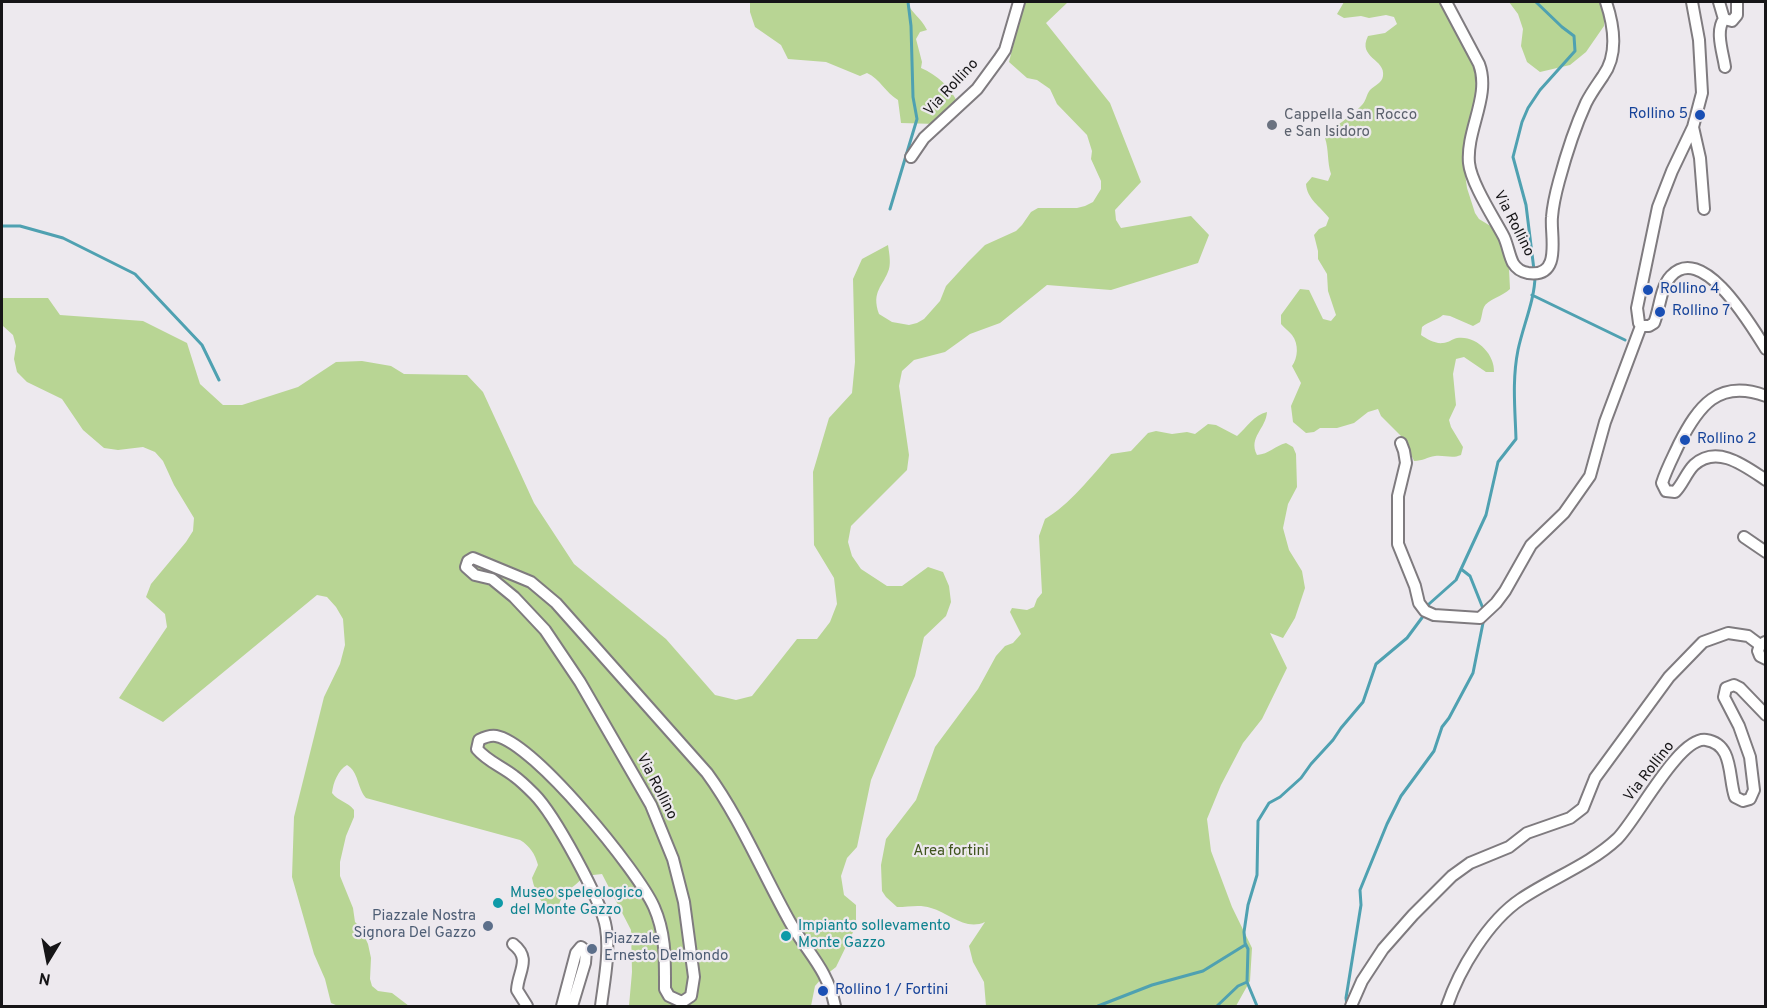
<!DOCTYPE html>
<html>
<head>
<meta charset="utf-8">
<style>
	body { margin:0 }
	#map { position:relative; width:1767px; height:1008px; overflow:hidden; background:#ede9ee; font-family:Overpass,sans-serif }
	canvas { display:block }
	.frame { position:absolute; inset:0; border:3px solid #161517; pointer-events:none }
	.north { position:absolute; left:18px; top:930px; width:60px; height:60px; -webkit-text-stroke:4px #ede9ee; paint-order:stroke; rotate:190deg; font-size:16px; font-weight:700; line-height:24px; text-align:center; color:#161517 }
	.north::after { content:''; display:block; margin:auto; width:21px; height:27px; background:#161517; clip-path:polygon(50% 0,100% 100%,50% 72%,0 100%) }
</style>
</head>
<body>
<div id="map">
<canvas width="1767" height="1008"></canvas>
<div class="frame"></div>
<div class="north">N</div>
</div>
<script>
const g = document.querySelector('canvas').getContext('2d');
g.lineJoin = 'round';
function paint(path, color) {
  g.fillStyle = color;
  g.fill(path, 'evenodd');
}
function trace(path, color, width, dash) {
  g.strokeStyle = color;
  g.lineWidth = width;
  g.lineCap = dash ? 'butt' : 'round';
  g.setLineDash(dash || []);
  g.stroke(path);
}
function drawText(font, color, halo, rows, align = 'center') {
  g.font = font + ' Overpass,sans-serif';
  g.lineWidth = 4.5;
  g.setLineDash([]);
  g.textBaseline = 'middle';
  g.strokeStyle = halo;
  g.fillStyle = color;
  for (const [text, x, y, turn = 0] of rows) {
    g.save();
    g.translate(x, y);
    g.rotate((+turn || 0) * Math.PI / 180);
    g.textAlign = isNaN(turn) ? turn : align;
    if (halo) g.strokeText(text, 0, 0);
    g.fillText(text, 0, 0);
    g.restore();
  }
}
paint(new Path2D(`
	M750,2H906C912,13 921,18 927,30L920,32L916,39L922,62L921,68C937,75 951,87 958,104L936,124L901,123L898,100C886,93 880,79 867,73L860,76L826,62L788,59L781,45L755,27L750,12Z
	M1024,2H1068L1046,23L1110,103L1141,182L1115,210L1116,220L1121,228L1191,216L1209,235L1198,263L1111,290L1047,285L1000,323L970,334L945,352L914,360L902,371L899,386L909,455L907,470L851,526L848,542L852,556L861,569L887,586H902L928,567L943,572L949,586L951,602L946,616L924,637L915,676L871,780L857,847L847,858L841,876L844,895L856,905V926L836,967L822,978L815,986L811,1006H629L632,972L631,930L602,874L584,876C575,888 557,894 559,911L557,914C542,907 535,893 532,878L538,865C535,854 530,846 520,840L366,798C357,788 359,772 347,765C338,770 333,783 332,793C338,801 348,802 354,810V817L346,836L340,862V876L353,908L355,922L360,927L368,944L371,958L370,979L372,986L378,991L392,993L409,1006H338L331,1003L325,979L314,954L292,877L294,817L324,697L340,664L345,645L343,619L336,607L327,597L317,595L163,722L119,698L167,627L165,614L146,597L151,584L186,542L193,531L194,518L174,485L163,461L155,452L143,447L118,450L104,448L83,430L62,399L27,382L17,372L14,359L16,346L13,335L3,326L2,320V298H48L60,315L143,321L187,343L200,384L223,405H242L298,387L336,362L362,361L391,366L404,374L467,375L483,392L534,503L574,564L666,639L715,695L736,700L752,696L797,639H817L830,622L837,604L834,578L814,545L813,472L829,418L852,393L855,362L853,279L862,259L888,245C889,252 891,262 889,269C883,287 871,291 879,314L892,322L909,325L917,323L924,319L940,301L946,286L968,262L985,245L1016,231L1022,225L1031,212L1038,208H1077L1085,206L1093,202L1101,189V181L1091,159L1092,151L1087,135L1057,104L1050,89L1037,80L1027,78L1009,62Z
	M1344,2H1439L1470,56L1476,74V98L1463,159L1467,188L1475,213L1479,219L1497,230L1504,246L1509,269L1510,289C1503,296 1487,300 1484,307C1482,311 1482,317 1480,322L1473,326L1450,316L1443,315C1436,321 1429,321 1422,327L1421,335C1427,339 1435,344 1443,343C1448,343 1452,339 1457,338C1476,335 1495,354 1494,372H1486L1464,357L1456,359L1453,374L1456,405L1449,420L1451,427L1463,447L1461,455C1452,459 1445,455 1435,456C1427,457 1423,461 1414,461L1404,439L1381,416L1378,409L1368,412L1354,423L1337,428H1320L1314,432L1306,433L1293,422L1291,406L1301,383L1292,366C1298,358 1299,344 1292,335C1289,331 1284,328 1281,324V315L1300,289L1309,290L1323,319L1331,321L1336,315L1328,291L1327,274L1318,259V251L1314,235L1319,229L1326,226L1329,218C1320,206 1307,199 1306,184L1312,177L1328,181L1331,174C1327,162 1329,150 1325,138C1334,125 1350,118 1361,106C1366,102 1366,95 1370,90C1375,85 1382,83 1383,76C1386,59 1357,58 1368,36L1385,33L1397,24L1394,17L1386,15L1369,18L1361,16L1344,18L1337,14Z
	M1509,2H1598L1605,10L1604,26L1586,52L1570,65L1540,72L1527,62L1521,46L1523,29L1518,14Z
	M1267,412C1266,429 1248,437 1257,455C1269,454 1275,446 1286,443L1293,447L1296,454L1297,487L1288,504L1283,528L1289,550L1302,571L1305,588L1295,618L1283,638L1270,633L1287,668L1262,719L1243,743L1221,785L1207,819L1211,851L1232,907L1252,948L1250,981L1236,1006H986L984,982L973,962L969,946L985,922C965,931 949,913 931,908C920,904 909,907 897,907L886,897L882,891L881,865L886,839L916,800L935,747L978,689L996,656L1005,646L1013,643L1021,634L1010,612L1012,608L1027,610L1034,607L1037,599L1042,593L1039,536L1045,519C1068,506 1093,475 1111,454L1131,451L1148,433L1156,431L1172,434L1187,432L1195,434L1208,424L1216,425L1237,436C1247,427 1254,415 1267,412Z`), '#b8d594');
trace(new Path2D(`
	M890,209L917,119L913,97L911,26L908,2
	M2,226H20L63,238L135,274L202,345L219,380
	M1534,270L1526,205L1513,157L1522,122L1528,108L1540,90L1575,51L1574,36L1562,27L1536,2
	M1532,295L1625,340
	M1461,569L1470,576L1484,611
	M1427,609L1429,604L1456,580L1486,515L1498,462L1516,439C1515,408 1512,380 1518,350C1523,326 1535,299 1535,276
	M1347,1005L1346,998L1361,905L1360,890L1387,824L1401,796L1434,751L1442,727L1449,718L1473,673L1484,618
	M1098,1006L1152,985L1203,971L1245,945
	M1217,1006L1238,986L1247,982
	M1257,1006L1247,982L1248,949L1245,943L1244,932L1248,905L1257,875L1258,821L1269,803L1280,797L1301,778L1311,764L1333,740L1341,728L1363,702L1376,664L1407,638L1424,615`), '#4fa1b1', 3);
const minor = new Path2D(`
	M1446,2L1479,64C1491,96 1466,130 1469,163C1471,183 1494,218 1504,237C1508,246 1509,255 1513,263C1516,268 1522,272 1528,273C1563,278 1550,235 1552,217C1553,204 1556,192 1559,181C1566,155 1575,127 1586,103C1591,93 1597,85 1603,76C1619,54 1614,26 1606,2
	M1692,2L1699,40L1702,93L1693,127L1672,171L1658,207L1637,308L1639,323L1641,326H1649L1654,323C1660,309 1660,288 1671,276C1703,242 1752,327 1766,349
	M1719,2L1724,19L1732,21L1737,15V2
	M1724,19C1715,31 1723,53 1725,67
	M1693,127L1700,158L1704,209
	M911,157L924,138L977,89L999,59L1005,50L1019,2
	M1766,396C1718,378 1698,407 1679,444C1673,457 1666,470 1662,483L1666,491L1675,492C1683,484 1686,473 1694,465C1717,444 1745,466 1766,480
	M1401,443L1404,451L1406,463L1398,496V544L1415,586L1419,603L1425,611L1434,615L1480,618L1496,603L1505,591L1531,545L1564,513L1590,476L1605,422L1641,326
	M1744,537L1766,552
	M1765,642L1760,645L1758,651L1760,656L1766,659
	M513,944C532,959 518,971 517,990L527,1006
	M562,1006L576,953L581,947L586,951L585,963L572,1006
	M601,1006C604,982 610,953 606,928C602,901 554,814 534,794C528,788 521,781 514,776C501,766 487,761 477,749L479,740C485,737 490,735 496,736C534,743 638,871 654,907C666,934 665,960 665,989L669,996L682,1002L691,996L694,977L684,902L673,859L651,805L580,682L545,630L514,597L492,579L475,575L466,567L468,561L473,558L531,582L556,603L707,773C740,818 762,872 790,922C808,954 827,968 835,1006
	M1351,1006L1362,981L1383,949L1413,915L1452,876L1470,863L1509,847L1527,833L1570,818L1583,808L1595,778L1669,677L1703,642L1728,633L1748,636L1760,645
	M1447,1006C1459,970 1488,921 1521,899C1552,878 1589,865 1617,839C1636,821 1679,736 1706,740C1734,744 1728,778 1735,797L1743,801L1750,799L1754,790L1750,757L1739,726L1724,697L1726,688L1734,685L1740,688L1766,715`);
trace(minor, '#7f7b7f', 14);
trace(minor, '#fff', 10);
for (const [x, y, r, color] of [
	[1700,115,6,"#1a4fb4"],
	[1272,125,6,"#6b7280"],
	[1648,290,6,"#1a4fb4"],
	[1660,312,6,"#1a4fb4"],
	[1685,440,6,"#1a4fb4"],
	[498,903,6,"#0f9aa8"],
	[488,926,6,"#5c6f8a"],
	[786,936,6,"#0f9aa8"],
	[592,949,6,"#5c6f8a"],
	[823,991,6,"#1a4fb4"]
]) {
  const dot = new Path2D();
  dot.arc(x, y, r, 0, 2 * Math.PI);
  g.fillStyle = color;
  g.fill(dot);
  trace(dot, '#ede9ee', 2);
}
drawText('15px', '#161517', '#ede9ee', [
	["Via Rollino",952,88,-47],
	["Via Rollino",1513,224,63],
	["Via Rollino",1650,772,-52],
	["Via Rollino",656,787,63]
]);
drawText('15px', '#164399', '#ede9ee', [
	["Rollino 5",1688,115,"right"],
	["Rollino 4",1660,290],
	["Rollino 7",1672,312],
	["Rollino 2",1697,440],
	["Rollino 1 / Fortini",835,991]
], 'left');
drawText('15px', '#5b616d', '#ede9ee', [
	["Cappella San Rocco",1284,116],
	["e San Isidoro",1284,133]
], 'left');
drawText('15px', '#3f541d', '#ede9ee', [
	["Area fortini",951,852]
]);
drawText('15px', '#0d838f', '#ede9ee', [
	["Museo speleologico",510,894],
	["del Monte Gazzo",510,911],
	["Impianto sollevamento",798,927],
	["Monte Gazzo",798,944]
], 'left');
drawText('15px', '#4e5e75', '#ede9ee', [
	["Piazzale Nostra",476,917],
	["Signora Del Gazzo",476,934],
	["Piazzale",604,940,"left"],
	["Ernesto Delmondo",604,957,"left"]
], 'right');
</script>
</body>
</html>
